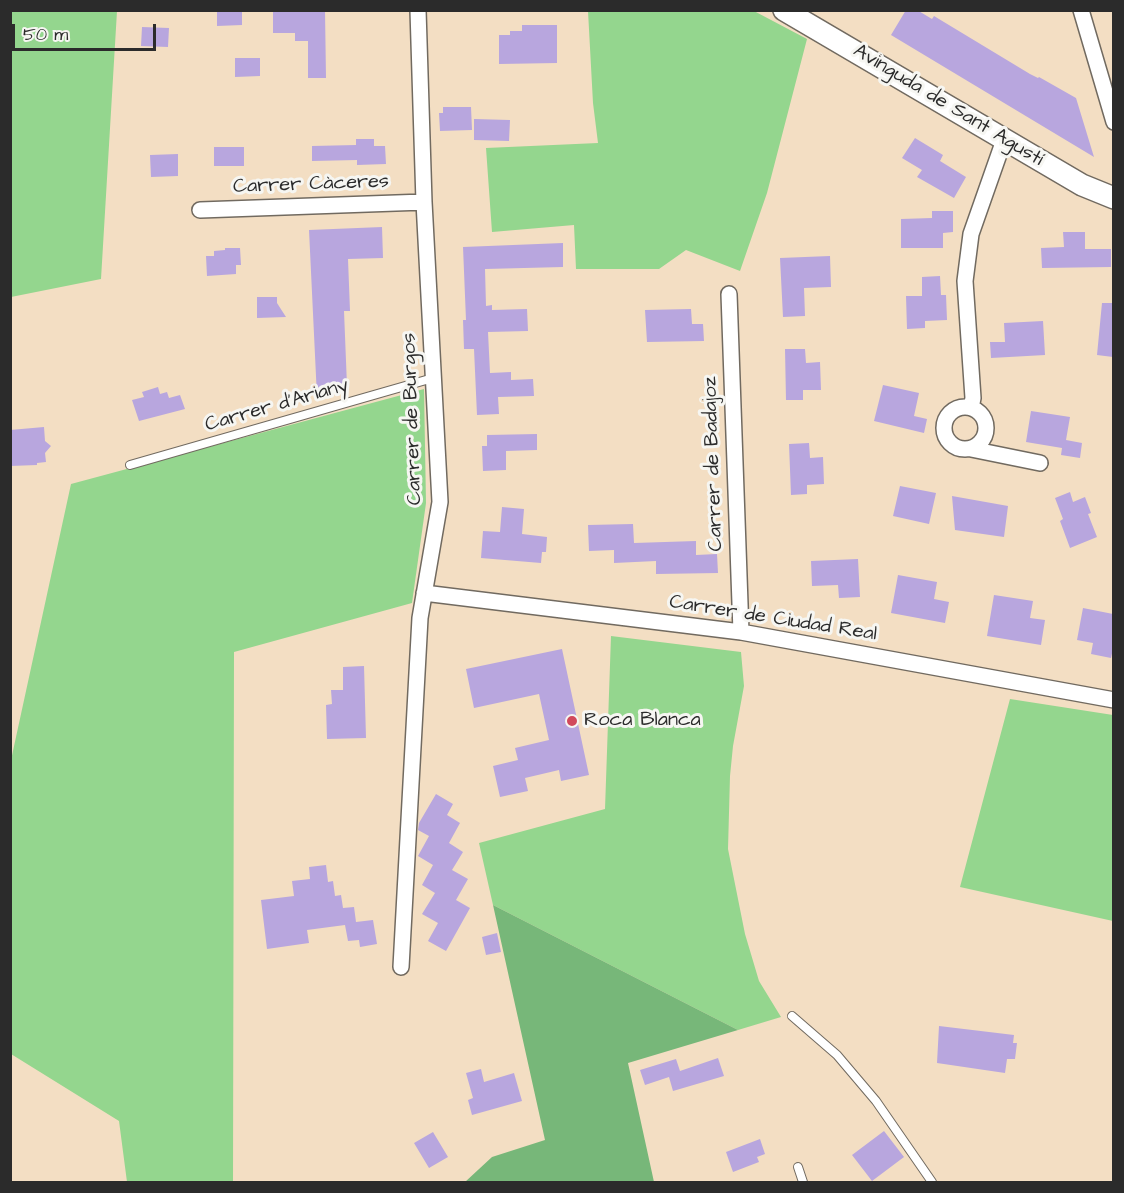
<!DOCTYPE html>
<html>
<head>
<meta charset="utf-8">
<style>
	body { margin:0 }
	#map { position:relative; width:1124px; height:1193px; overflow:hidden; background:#f3dec3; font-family:"Architects Daughter",sans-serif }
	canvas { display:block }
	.frame { position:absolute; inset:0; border:12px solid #2b2b2b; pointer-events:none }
	.scale { position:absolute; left:12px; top:24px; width:144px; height:27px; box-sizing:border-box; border:3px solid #2b2b2b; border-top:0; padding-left:8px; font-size:18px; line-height:21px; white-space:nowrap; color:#2b2b2b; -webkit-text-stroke:4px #f6f6f2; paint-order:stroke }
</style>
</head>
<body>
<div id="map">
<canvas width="1124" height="1193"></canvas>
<div class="frame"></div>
<div class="scale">50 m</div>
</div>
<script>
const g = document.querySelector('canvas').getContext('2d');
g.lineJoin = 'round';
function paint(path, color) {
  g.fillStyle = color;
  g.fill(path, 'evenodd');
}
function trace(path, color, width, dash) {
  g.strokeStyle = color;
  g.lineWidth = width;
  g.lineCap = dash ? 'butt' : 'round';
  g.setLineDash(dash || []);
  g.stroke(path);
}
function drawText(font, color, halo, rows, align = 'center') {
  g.font = font + ' "Architects Daughter",sans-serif';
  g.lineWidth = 6;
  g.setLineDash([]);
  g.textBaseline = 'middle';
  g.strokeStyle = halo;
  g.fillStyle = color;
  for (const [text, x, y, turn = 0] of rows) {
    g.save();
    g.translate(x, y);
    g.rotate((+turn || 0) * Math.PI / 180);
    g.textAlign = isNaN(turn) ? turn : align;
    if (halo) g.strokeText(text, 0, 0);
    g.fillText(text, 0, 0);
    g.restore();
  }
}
paint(new Path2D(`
	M11,10L117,11L101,279L11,297Z
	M588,11H754L807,39L767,193L740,271L686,250L659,269H576L574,225L492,232L486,148L598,143L593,103Z
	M424,389L426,503L412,603L234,652L233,1182H127L119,1121L11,1054V760L71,484Z
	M611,636L741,652L744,686L733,746L730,776L728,849L745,934L759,981L781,1017L738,1030L493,905L479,843L605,809Z
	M1010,699L1113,715V921L960,887Z`), '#94d68e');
paint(new Path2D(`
	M493,905L738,1030L628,1063L654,1182H465L492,1157L545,1140Z`), '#77b779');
paint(new Path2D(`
	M217,10H242V25L217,26Z
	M906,10H917L932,19L934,16L1030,74L1038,78L1039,77L1076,98L1094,157L891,35Z
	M273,11H325L326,78H308V41H295V33H273Z
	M522,25H557V63L499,64V35H510V31H522Z
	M142,27L169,28L168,47L141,46Z
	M235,58H260V76L235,77Z
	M443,107H471L472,130L440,131L439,113H443Z
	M474,119L510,120L509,141L474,140Z
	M915,138L943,155L940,161L966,177L954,198L917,177L922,170L902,158Z
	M356,139H374V146H385L386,164L357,165V160L312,161V146L356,145Z
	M214,147H244V166H214Z
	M178,154V176L151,177L150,155Z
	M932,211H953V232L943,233V248H901V219L932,218Z
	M382,227L383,258L348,259L350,311H344L347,386L333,387V396L317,397L309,230Z
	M1063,232H1085V249H1111V267L1042,268L1041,248L1064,247Z
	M563,243V267L485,269L486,306L492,305V310L527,309L528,331L488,332L490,373L511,372V380L533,379L534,396L498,397L499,414L477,415L474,349H464L463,320H466L463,247Z
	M225,248H240L241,265H236V274L207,276L206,256H214V251L225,250Z
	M830,256L831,287L804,288L805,316L783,317L780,258Z
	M940,276L941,295H946L947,320L925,321V328L907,329L906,296H922V277Z
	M257,297H277V303L286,317L257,318Z
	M1102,303H1113V357L1097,355Z
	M691,309L692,324H703L704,341L647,342L645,310Z
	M1043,321L1045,355L991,358L990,342H1005L1004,323Z
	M785,349H805L806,363L820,362L821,390H803V400H786Z
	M883,385L919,393L914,416L927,419L924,433L874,421Z
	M158,387L160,394L167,392L169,398L180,395L185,409L139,421L132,400L144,397L142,392Z
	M1031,411L1070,417L1066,440L1082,443L1080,458L1061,455L1062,448L1026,442Z
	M44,427L45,441L51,446L45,453L46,462L37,463V465L10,466V430Z
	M537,434V450L506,451V470L483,471L482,446H487V435Z
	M809,443L810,458L823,457L824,484L807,485V494L791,495L789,444Z
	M900,486L936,493L929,524L893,516Z
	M1070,492L1073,502L1085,497L1091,513L1088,514L1097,537L1070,548L1060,521L1063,519L1055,498Z
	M952,496L1008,506L1004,537L955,530Z
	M502,507L524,509L522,534L547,537L546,552H542L541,563L481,558L483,531L500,532Z
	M633,524L634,543L696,541V555L717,554L718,573L656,574V561L614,563V550L589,551L588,525Z
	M858,559L860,597L839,598L838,585L812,586L811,561Z
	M898,575L937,582L934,599L949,602L945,623L891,613Z
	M994,595L1033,601L1030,618L1045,620L1041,645L987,636Z
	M1083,608L1113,614V649L1111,658L1091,654L1093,643L1077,640Z
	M562,649L589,775L561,781L559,770L525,778L528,791L500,797L493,766L518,760L515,748L549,740L539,694L474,708L466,669Z
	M364,666L366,738L327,739L326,705L332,704L331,690H343V667Z
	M436,794L453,804L447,815L460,823L449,843L463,852L452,870L468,879L456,900L470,908L446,951L428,941L438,923L422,914L435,893L422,885L433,865L418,856L429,836L418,830L419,823Z
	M326,865L328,882L333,881L335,896L341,895L343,908L354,907L356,922L373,920L377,944L360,947L359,940L348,941L345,925L307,930L309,943L267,949L261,900L294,896L292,881L310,879L309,867Z
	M497,933L501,952L486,955L482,937Z
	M939,1026L1014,1035L1013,1043H1017L1015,1059H1007L1005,1073L937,1063Z
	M718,1058L724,1076L673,1091L669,1077L645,1085L640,1070L676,1059L680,1071Z
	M481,1069L484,1082L514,1073L522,1101L472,1115L468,1100L473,1098L466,1073Z
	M884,1131L904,1157L872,1181L852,1155Z
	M433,1132L448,1157L429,1168L414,1143Z
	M760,1139L765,1154L757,1157L759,1162L733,1172L726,1152Z`), '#b8a6de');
const lane = new Path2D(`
	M130,465L433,378
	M792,1016L837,1055L876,1101L932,1182
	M798,1167L803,1182`);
const street = new Path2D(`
	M1081,10L1114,122
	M200,210L424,202
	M729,294L741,632
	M944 428a21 21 0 1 1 42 0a21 21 0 1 1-42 0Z
	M971,408L973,398L965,281L971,234L1004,140
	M971,449L1040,463
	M424,593L741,632L1114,700
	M401,967L420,618L440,502L424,202L418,10`);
const secondary = new Path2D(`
	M784,10L1082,185L1114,198`);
trace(lane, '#716a60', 10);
trace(street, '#716a60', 18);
trace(secondary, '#716a60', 24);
trace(lane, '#fff', 8);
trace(street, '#fff', 15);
trace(secondary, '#fff', 21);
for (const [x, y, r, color] of [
	[572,721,6,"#d1495b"]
]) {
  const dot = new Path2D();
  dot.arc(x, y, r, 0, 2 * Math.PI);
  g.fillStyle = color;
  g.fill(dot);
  trace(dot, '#f6f6f2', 2);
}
drawText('20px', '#2b2b2b', '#f6f6f2', [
	["Avinguda de Sant Agustí",948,106,31],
	["Carrer Càceres",311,185,-2],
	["Carrer d'Ariany",277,406,-16],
	["Carrer de Burgos",413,419,-92],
	["Carrer de Badajoz",714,464,-92],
	["Carrer de Ciudad Real",773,619,9]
]);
drawText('20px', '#2b2b2b', '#f6f6f2', [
	["Roca Blanca",584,721]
], 'left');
</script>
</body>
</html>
